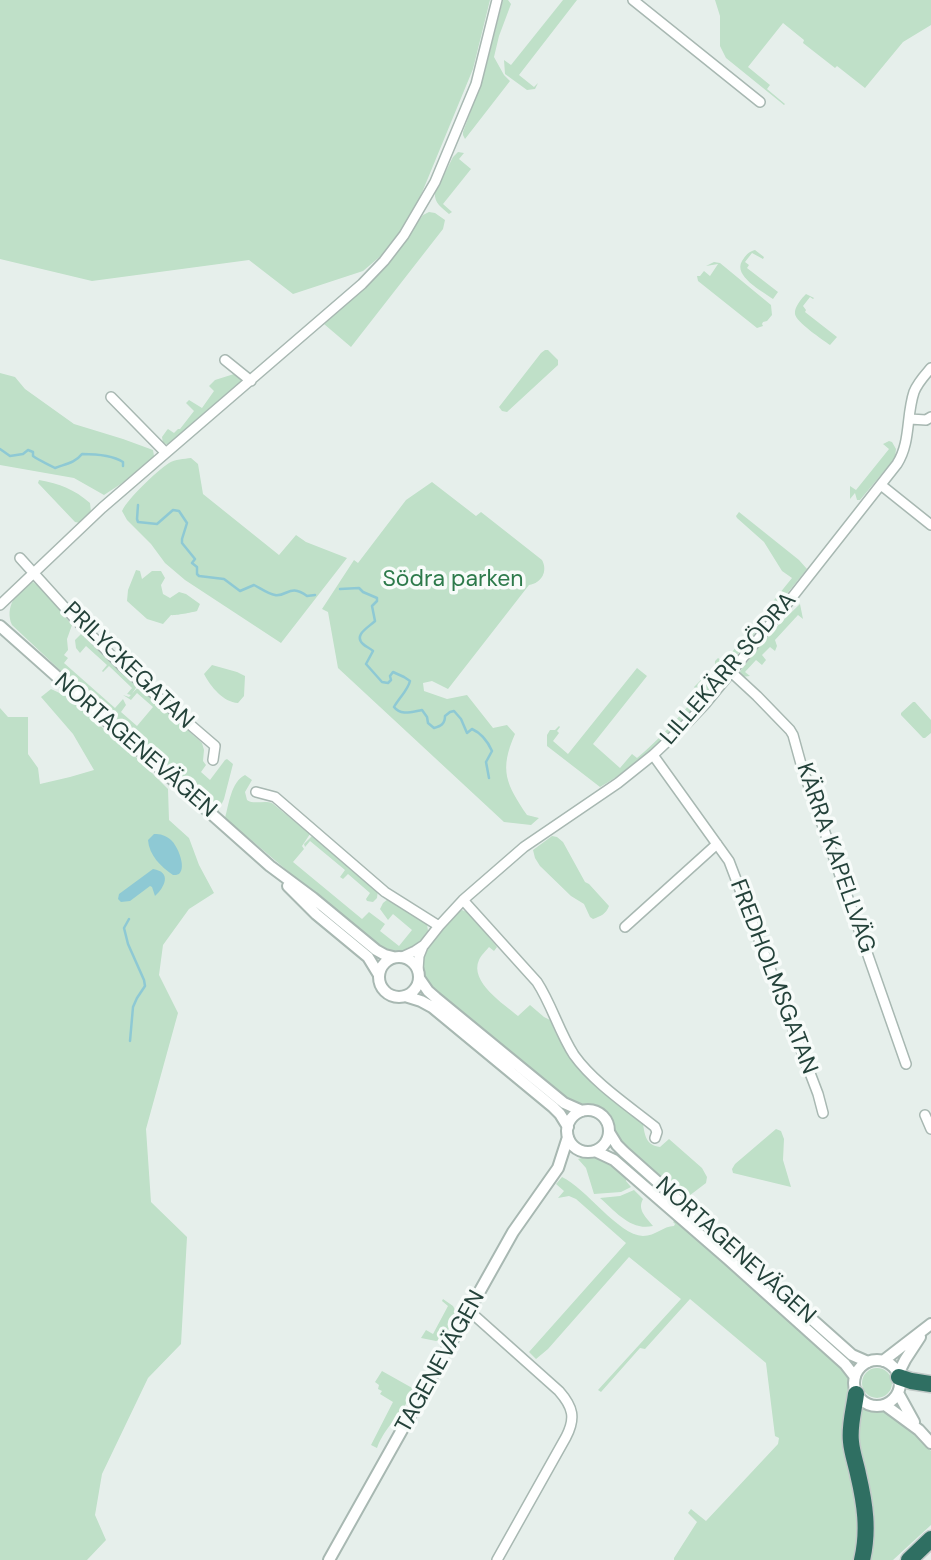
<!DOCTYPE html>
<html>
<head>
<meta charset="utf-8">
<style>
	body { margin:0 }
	canvas { display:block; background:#e6efeb }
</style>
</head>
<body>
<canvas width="931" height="1560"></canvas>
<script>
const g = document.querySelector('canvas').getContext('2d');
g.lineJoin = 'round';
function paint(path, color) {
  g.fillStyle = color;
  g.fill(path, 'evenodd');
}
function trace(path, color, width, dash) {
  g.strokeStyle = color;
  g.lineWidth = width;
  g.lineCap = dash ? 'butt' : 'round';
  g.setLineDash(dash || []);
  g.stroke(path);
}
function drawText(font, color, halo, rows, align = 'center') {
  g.font = font + ' "DM Sans",sans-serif';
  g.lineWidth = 7;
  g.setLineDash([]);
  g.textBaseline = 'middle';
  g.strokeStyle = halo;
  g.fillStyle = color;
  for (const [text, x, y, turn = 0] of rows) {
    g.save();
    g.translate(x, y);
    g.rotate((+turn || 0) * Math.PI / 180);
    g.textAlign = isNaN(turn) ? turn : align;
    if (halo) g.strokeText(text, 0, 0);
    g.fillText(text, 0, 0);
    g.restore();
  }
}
paint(new Path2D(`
	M0,0H490L473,69L421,195L396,243L363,271L293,294L249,260L92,281L0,259Z
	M503,0H508L511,4L499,36L494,57L504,75L510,81L465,139L463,135V132L484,75Z
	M563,0H577L519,75L534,87L538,83L535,89L527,90L505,74L504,60L511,65Z
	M715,0H931V25L903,42L865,88L837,66L835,68L803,43L804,40L783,23L748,67L770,85L767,89L785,104L784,105L726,58L720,46V16Z
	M458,152L464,153L459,159L471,169L443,204L452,212L449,214C442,208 434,203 435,193L453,157Z
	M429,212L435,213L445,220L443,229L351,347L324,324L382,270L423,215Z
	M755,250L764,257L763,259L752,253L745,262L749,265L747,268L778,292L773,299C762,291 733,276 742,261C746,255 748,252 755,250Z
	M714,262L720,263L771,305L772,315L767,321L763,322L762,324L763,326L757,328L698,281L697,276H700L704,271L710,276L718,264L706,266Z
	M806,294L814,298L813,299L810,297L803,306L806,310L805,312L837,337L830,345C823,340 796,322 795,314C794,307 802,298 806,294Z
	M548,350L558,360V365L507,412L502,411L499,407L541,353L545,350Z
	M0,373L15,377L25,389L74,424L123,439L153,450L154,456C140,472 121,484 104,495L74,478L0,465Z
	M234,374L241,377V383L170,445L163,443L162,437L167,430L168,429L174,433L178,429H180L194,411L186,403L189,400L202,408L214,391L209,386L215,380Z
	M889,441L892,442L896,449L895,458L860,500H857L855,493L850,499V486L856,490L889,449L883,444Z
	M191,458L198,464L203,494L279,555L296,535L306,542L347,558L281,643L185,580L165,563L151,544L127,520L122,511C128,498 157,471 169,463C175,459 184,459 191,458Z
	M39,480C60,484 74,489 90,503L91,512L80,523L75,522L38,483Z
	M432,482L476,516L481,512L542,560C548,571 542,583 529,585L448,689L432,681L423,683L424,691L447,699L467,695L493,728L507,725L515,734C499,770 506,784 527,815L539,818L531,825L504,822L338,668L328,612L322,609L354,560L358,563L406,500Z
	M739,512L799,560L807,569L724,671L720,672L715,667V661L718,658L724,662L792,578L782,571L764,542L737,518L736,516Z
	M136,570L140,571L142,579L152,571H161L165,578L161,585L163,594L170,598L179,592L186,594L200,604L197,611C194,612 174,616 171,615L163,624L147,619L127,601L128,590Z
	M33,582L43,590L72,625L67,639L68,650L64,655L68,658L64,663L115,708L123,699L126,705L121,712L137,726L153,707L137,693L131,700L123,695L129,697L139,686L202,743L204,750L203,761L206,765L201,772L210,780L225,760L227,759L233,764L224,799L218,812L95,703L12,625C4,607 17,590 33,582Z
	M800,604L803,619L798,615L775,640L777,646L775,651L770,647L762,655L766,660L762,665L756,660L745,672L750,676L742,677L740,672L741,670L768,635Z
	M81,634L138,685L131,695L127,694L132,688L109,666L103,672L102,671L107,665L86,646L80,653L76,648L75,640Z
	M212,665L237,672L245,676L244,696L238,703C223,702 211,687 204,674Z
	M637,668L647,676L593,744L620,768L632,754L637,758C660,739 680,716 699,693L694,687L702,679L710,678L713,684C690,717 635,768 600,787L547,746V735L550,730H555L559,726L560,727L557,731L559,733L553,741L568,754Z
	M51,689L66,696L133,754L168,789L169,820L189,838L199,865L214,893L189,909L163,945L159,975L178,1013L146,1129L151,1202L187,1237L181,1344L148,1378L102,1474L95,1515L106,1540L87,1560H0V708L8,717H28V754L38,768L40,784L70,777L94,770L73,734L41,697Z
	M913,702H915L931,720V733L925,738H923L901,715V713Z
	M245,775L252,780L245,792L247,800C254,805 264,800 272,803L310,834L302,846L304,849L293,862L362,919L369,912L385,924L380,931L399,946L412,930L393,914L388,920L380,909L383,903L388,899L423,919L427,924L428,931C417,946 405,955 387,952L296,878L225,818C229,804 231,782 245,775Z
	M312,836L378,890L377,898L373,902L367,901L366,899L370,893L348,874L343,879L340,877L345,870L310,841L305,847L304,844Z
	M552,836L557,837L563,842L585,882L589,884L609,906C606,914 601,916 593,919L590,917L584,904L571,896L540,866L535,858L533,850Z
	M462,910L469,913L497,947L494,951L489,947C486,951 481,955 479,960C469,982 504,1004 518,1016L530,1005L544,1017L550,1020L556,1034L568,1053L643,1124C645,1136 646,1145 660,1147L669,1139L702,1168L707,1177L706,1183L685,1199L621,1144L612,1129L609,1119L604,1112L596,1108L582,1106L566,1098L435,993C432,989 427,985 424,980C412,958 444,928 457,912Z
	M776,1129L781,1131L784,1139L783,1160L791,1187L733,1173L732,1169L735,1164Z
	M591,1155L603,1158L627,1177L626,1181L631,1187L621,1192L594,1194L586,1168L578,1159Z
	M562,1177C586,1188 618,1235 643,1236C656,1236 663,1226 674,1226L675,1224L673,1222L676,1219L845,1370L849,1380L851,1394L860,1515L856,1560H674V1558L697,1522L688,1513L691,1509L706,1521L778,1444L779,1438L775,1436L766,1363L690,1299L645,1349L640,1348L601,1392L598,1390L681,1299L629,1257L548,1349L536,1359L529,1352L626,1243L576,1199L569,1196L558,1198L564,1191L556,1184Z
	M634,1190L643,1199C637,1210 646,1217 653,1226C631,1231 616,1212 600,1198L620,1196Z
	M443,1299L453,1306L457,1314L443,1339L436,1341L421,1338L426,1330L433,1334L448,1306L442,1301Z
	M862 1383a15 15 0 1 1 30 0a15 15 0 1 1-30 0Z
	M382,1371L414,1389C405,1411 385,1426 377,1448L371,1445L393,1402L380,1394L382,1391L378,1389L379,1385L375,1382Z
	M863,1406L890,1414L911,1430L931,1451V1525L893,1560H869L856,1450L860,1410Z`), '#bfe0c8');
paint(new Path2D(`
	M154,834C161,834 165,835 171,840C177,845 187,867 179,874C177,875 175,875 173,875C161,867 149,855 148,840Z
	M153,869C172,872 165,887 155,896L152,887L150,886L130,901L121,902L118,899L119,894Z`), '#8ec9d4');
trace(new Path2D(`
	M0,449L10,456L23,454L28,450L33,452V456C40,461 48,464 55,468C65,464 75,463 82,454C96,454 112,455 123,462V466
	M138,505L137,519L138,522L157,524L173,510L179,511L187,523L182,539V543L195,559L192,563L197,567V574L199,576L224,579L240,591L254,585C260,588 268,594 275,595C287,597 290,583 307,596L315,595
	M340,589L359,588L363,592L377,598V601L372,606L375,621C369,627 353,635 363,644C366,647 370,648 373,651L366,664L382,682L388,683L391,680L390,676L393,672L404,677L410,681C408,690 399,698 394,707C401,716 411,712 422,710L427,717L428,723L434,728C441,726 445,724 445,716L450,712L454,711L461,719L467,733L472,729C481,733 488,742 492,751L486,762L489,778
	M129,919L124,928L128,944L144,980L145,986L137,998L133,1007L130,1041`), '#8ec9d4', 2.5);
const minor = new Path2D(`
	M633,0L760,102
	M225,360L251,381
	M111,397L166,453
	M910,419L926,420L931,417
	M881,485L931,525
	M20,558L77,621L122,666L215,746L213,760
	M0,605L102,508L362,284L384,261L404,235L435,182L476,84L497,0
	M731,672L757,696L790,730L793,735L801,764L906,1064
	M653,755L729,861L818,1094L823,1113
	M256,792L275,797L385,892L439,926
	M463,900L537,982C552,1005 559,1032 574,1055C594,1083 629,1106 655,1127L657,1132L655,1138
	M625,927L717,844
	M402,957L415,951L424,945L439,926L463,900L524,847L618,783L653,755L686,724L706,703L790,600L897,464C911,442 906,416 914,392C918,382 925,375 931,368
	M418,970L419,956L423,946
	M925,1115L931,1129
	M469,1313L475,1316L559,1391C573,1407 576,1418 566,1437L497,1560`);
const tertiary = new Path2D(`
	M0,626L270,866L313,898L376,950L385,955L393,957
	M288,886L316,914L368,957L379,975
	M379 977a20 20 0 1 1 40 0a20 20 0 1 1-40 0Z
	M419,978L428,991L436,998L564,1103L582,1111
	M405,996L421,1001L432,1007L553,1107L560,1114L568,1127
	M567 1131a21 21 0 1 1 42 0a21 21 0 1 1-42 0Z
	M609,1132L617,1145L624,1152L852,1355L868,1362
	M595,1151L614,1160L728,1259L845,1364L855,1377
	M854 1383a23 23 0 1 1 46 0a23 23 0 1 1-46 0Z
	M883,1361L931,1324
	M898,1374L905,1360L920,1337
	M898,1393L914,1422
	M885,1405L919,1430L931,1443
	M329,1560L513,1232L558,1168L568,1137`);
const motorway = new Path2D(`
	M899,1377L911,1381L931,1384
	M856,1394C854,1410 849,1426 851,1442C852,1453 856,1464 858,1474C865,1504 869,1530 862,1560
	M909,1560L931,1539`);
trace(minor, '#a8b8b2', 12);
trace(tertiary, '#a8b8b2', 14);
trace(motorway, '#c2cac8', 19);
trace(minor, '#fff', 9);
trace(tertiary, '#fff', 10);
trace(motorway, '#2f6f62', 16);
drawText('23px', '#2d7a4b', '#f7fbf9', [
	["Södra parken",453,580]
]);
drawText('23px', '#24423a', '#f7fbf9', [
	["PRILYCKEGATAN",128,666,44],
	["LILLEKÄRR SÖDRA",729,669,-49],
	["NORTAGENEVÄGEN",135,746,41],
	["KÄRRA KAPELLVÄG",835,858,71],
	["FREDHOLMSGATAN",773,977,69],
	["NORTAGENEVÄGEN",735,1251,42],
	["TAGENEVÄGEN",441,1362,-61]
]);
</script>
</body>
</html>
